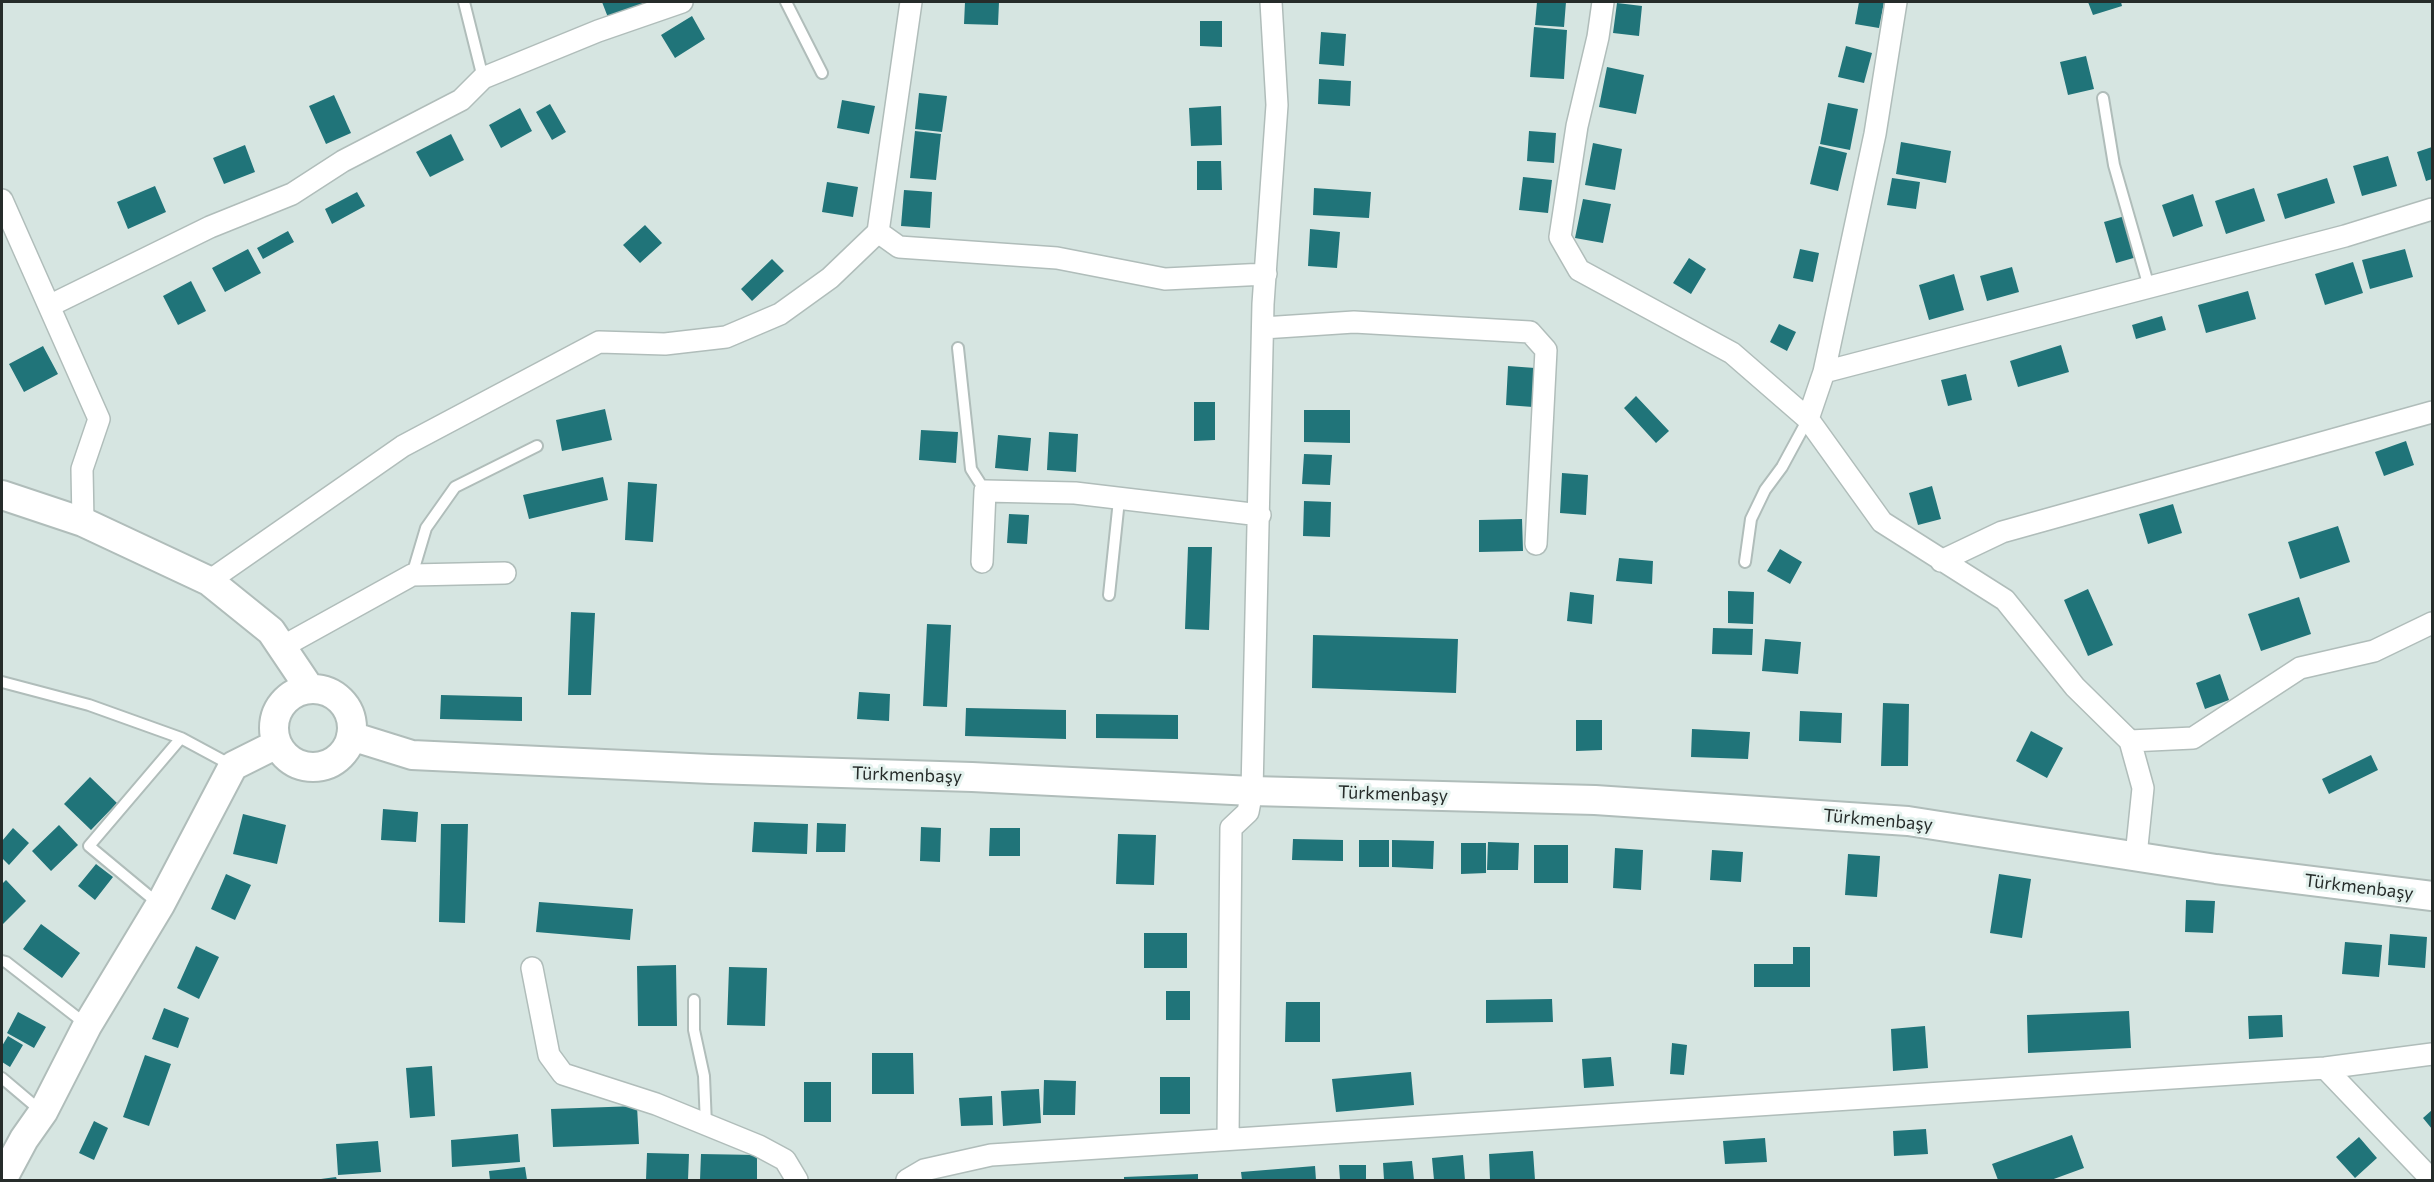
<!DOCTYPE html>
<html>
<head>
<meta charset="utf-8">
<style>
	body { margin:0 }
	#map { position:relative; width:2434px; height:1182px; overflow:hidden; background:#d6e5e1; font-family:Commissioner,sans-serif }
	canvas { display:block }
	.frame { position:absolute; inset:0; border:3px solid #262c2a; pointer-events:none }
</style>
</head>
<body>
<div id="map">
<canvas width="2434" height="1182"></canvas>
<div class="frame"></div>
</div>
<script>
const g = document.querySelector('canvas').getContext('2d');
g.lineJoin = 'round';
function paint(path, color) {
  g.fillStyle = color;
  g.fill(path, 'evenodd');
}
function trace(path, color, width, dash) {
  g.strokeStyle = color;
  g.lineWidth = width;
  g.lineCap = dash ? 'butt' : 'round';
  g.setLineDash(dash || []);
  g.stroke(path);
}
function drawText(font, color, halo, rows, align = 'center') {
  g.font = font + ' Commissioner,sans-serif';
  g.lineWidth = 6;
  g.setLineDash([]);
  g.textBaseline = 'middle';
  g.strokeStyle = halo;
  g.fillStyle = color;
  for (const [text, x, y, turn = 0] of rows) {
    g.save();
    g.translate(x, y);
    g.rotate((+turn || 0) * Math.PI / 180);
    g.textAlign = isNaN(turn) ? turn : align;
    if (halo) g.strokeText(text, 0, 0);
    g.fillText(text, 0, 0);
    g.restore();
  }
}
paint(new Path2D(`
	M602,2H652L609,20Z
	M965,2H999L998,25L964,24Z
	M1537,2H1566L1564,27L1535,25Z
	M1859,2H1884L1879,28L1855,24Z
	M2088,2H2121L2122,6L2093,15Z
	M1617,3L1642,6L1639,36L1613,33Z
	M692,16L705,39L675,58L661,35Z
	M1200,21H1222V47L1200,46Z
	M1534,27L1567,30L1564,79L1530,77Z
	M1321,32L1346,34L1344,66L1319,64Z
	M1846,46L1872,53L1864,83L1838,77Z
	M2086,56L2094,89L2068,95L2060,62Z
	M1607,67L1644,75L1636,114L1599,107Z
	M1319,79L1351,81L1350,106L1318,104Z
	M919,93L947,96L942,132L915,129Z
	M334,95L351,133L326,144L309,106Z
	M842,100L875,106L869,134L837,128Z
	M1828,103L1858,109L1850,150L1820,144Z
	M550,104L566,132L552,140L536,112Z
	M1221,106L1222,145L1191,146L1189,108Z
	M520,108L532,131L501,148L489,125Z
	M915,131L941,134L936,180L910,178Z
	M1529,131L1556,133L1554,163L1527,161Z
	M451,134L464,160L430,177L416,152Z
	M1901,142L1951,151L1946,183L1896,174Z
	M1593,143L1622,149L1615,190L1585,185Z
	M245,145L255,172L224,184L213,158Z
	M1819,146L1847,153L1838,191L1810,184Z
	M2432,147V179L2426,181L2417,152Z
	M2388,156L2397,186L2362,196L2353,166Z
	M1197,161H1221L1222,190H1197Z
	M1523,177L1552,180L1548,213L1519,210Z
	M1892,178L1920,182L1916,209L1887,205Z
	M2327,178L2335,203L2285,219L2277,194Z
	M827,182L858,187L853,217L822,212Z
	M155,186L166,212L128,229L117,202Z
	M1314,188L1371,192L1369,218L1313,215Z
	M2254,188L2265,221L2226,234L2215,201Z
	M904,190L932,192L930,228L901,226Z
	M357,192L365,206L332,224L325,209Z
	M2193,194L2203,226L2173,237L2162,205Z
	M1583,199L1611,204L1603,243L1575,238Z
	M2125,216L2137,257L2116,263L2104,222Z
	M645,225L662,243L640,263L623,245Z
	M1310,229L1340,232L1337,268L1308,266Z
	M288,231L294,242L263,259L257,248Z
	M248,249L261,273L225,292L212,268Z
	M1800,249L1819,253L1813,282L1793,278Z
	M2405,249L2413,277L2370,289L2362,260Z
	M1689,258L1706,269L1691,294L1673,283Z
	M772,259L784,271L752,301L741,289Z
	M2353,262L2363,293L2325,305L2315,274Z
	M2012,267L2019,292L1987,301L1980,276Z
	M1954,274L1964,310L1929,320L1919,285Z
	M191,281L206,311L178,325L163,296Z
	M2248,291L2256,319L2206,333L2198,305Z
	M2162,316L2166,330L2136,339L2132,325Z
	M1779,324L1796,332L1787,351L1770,342Z
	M2061,345L2069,372L2018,387L2010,361Z
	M43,346L58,374L24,392L9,364Z
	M1508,366L1535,368L1533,407L1506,405Z
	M1966,374L1972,400L1948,406L1941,380Z
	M1636,396L1669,431L1656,443L1624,408Z
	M1194,402H1215V440L1194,441Z
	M605,409L612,440L562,451L556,420Z
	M1304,410H1350V443L1304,442Z
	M921,430L958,432L956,463L919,460Z
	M1049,432L1078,434L1076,472L1047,470Z
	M998,435L1031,438L1028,471L995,468Z
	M2406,441L2414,465L2384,476L2375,452Z
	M1304,454L1332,455L1330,485L1302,484Z
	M1562,473L1588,475L1586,515L1560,513Z
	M603,477L608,500L529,519L523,495Z
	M628,482L657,484L653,542L625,540Z
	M1932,486L1941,519L1918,525L1909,493Z
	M1304,501L1331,502L1330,537L1303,536Z
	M2173,504L2182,533L2148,544L2139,514Z
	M1009,514L1029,515L1027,544L1007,543Z
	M1522,519L1523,551L1479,552V520Z
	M2338,526L2350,562L2300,579L2288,542Z
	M1188,547H1212L1209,630L1185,629Z
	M1780,549L1802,562L1790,584L1767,571Z
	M1619,558L1653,561L1652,584L1616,581Z
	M2088,589L2113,645L2088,656L2064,600Z
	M1728,591L1754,592L1753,624L1728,623Z
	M1570,592L1594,595L1592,624L1567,621Z
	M2299,597L2311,634L2261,651L2248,614Z
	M571,612L595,613L591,695H568Z
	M927,624L951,625L947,707L923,706Z
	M1713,628L1753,629L1752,655L1712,654Z
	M1313,635L1458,639L1456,693L1312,688Z
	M1765,639L1801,642L1798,674L1762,671Z
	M2220,674L2229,700L2205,709L2196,683Z
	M859,692L890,694L889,721L857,719Z
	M441,695L522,697V721L440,719Z
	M1883,703L1909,704L1908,766H1881Z
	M966,708L1066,710V739L965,736Z
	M1800,711L1842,713L1841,743L1799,741Z
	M1096,714L1178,715V739L1096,738Z
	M1576,720H1602V750L1576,751Z
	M1692,729L1750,732L1748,759L1691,757Z
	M2031,731L2063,748L2047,778L2016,761Z
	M2371,755L2378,770L2329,794L2322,779Z
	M90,777L117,803L91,830L64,804Z
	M383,809L418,812L416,842L381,840Z
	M243,814L286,825L277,864L233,854Z
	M754,822L808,824L807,854L752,852Z
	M817,823L846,824L845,852H816Z
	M441,824H468L465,923L439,922Z
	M59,825L78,845L51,871L32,851Z
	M921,827L941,828L940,862L920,861Z
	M13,828L29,843L9,865L2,858V841Z
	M990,828H1020V856H989Z
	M1118,834L1156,835L1154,885L1116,884Z
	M1293,839L1343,840V861L1292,860Z
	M1359,840H1389V867H1359Z
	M1392,840L1434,841L1433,869L1392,867Z
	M1488,842L1519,843L1518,870H1487Z
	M1461,843H1486V873L1461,874Z
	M1534,845H1568V883H1534Z
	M1615,848L1643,850L1641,890L1613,888Z
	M1712,850L1743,852L1741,882L1710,880Z
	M1848,854L1880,856L1877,897L1845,895Z
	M96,864L113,877L95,900L78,886Z
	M226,874L251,885L235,920L211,909Z
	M1999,874L2031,879L2022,938L1990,933Z
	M6,880L26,901L2,925V884Z
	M2186,900L2215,901L2213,933L2185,932Z
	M539,902L633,909L630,940L536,932Z
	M41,924L80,953L62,978L23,949Z
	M1144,933H1187V968H1144Z
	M2390,934L2427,937L2425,968L2388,965Z
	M2345,942L2382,945L2379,977L2342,974Z
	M196,946L219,957L199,999L177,988Z
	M1793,947H1810V987H1754V964H1793Z
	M676,965L677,1026H638L637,966Z
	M729,967L767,968L765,1026L727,1025Z
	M1166,991H1190V1020H1166Z
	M1552,999L1553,1022L1486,1023V1000Z
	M1286,1002H1320V1042H1285Z
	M164,1008L189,1018L178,1048L152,1039Z
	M2129,1011L2131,1048L2028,1053L2027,1015Z
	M18,1012L46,1027L34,1048L7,1033Z
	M2282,1015L2283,1037L2249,1039L2248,1016Z
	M1925,1026L1928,1068L1893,1071L1891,1029Z
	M8,1036L23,1045L10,1067L2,1062V1046Z
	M1672,1043L1687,1045L1684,1075L1670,1074Z
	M872,1053H913L914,1094H872Z
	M145,1055L171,1064L149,1126L123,1117Z
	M1611,1057L1614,1086L1584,1088L1582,1059Z
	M432,1066L435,1116L410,1118L406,1068Z
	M1411,1072L1414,1105L1336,1112L1332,1079Z
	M1160,1077H1190V1114H1160Z
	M1044,1080L1076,1081L1075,1115H1043Z
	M804,1082H831V1122H804Z
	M1039,1089L1041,1123L1003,1126L1001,1091Z
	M992,1096L993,1125L961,1126L959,1098Z
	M637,1106L639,1144L553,1147L551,1109Z
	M2432,1110V1129L2423,1118Z
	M94,1121L108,1128L94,1160L79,1153Z
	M1926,1129L1928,1154L1894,1156L1893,1131Z
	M518,1134L520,1162L452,1167L451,1140Z
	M2072,1135L2084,1168L2051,1180H1998L1992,1164Z
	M2359,1137L2377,1158L2355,1178L2336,1157Z
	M1765,1138L1767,1162L1725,1164L1723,1141Z
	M378,1141L381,1172L338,1175L336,1144Z
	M1533,1151L1535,1180H1490L1489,1154Z
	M647,1153L689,1154L688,1180H646Z
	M701,1154L757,1155V1180H700Z
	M1463,1155L1465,1180H1434L1432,1158Z
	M1412,1161L1414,1180H1384L1383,1163Z
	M1339,1165H1366V1180H1340Z
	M1315,1166L1316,1180H1242L1241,1172Z
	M525,1167L527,1180H490L489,1171Z
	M1198,1174V1180H1124V1177Z
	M336,1177L337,1180H321V1179Z`), '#207479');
const lane = new Path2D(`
	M464,2L483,78
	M786,2L822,73
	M2103,98L2114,165L2149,287
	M958,348L971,469L985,491
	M1745,562L1751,519L1765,490L1782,467L1808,419
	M412,575L426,528L455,487L537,446
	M1109,595L1119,500
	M2,682L89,705L181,738L233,766
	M160,905L89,846L181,738
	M2,961L6,962L87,1025
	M694,1000V1030L704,1076L706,1125
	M2,1078L41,1111`);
const street = new Path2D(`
	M911,2L878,232L899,247L1057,258L1165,279L1266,274
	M1603,2L1598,37L1577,126L1560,237L1579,270L1732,353L1808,419L1882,522L2005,600L2075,687L2130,741L2143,788L2136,856
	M2,200L99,419L82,469L83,522
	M49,306L210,227L292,194L343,161L461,100L483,78L598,31L682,2
	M1263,328L1354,322L1530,332L1546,350L1536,544
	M1824,372L2345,236L2432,209
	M1808,419L1824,372L1875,134L1896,2
	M1941,561L2002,532L2432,412
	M982,562L985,491L1075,493L1260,515
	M209,581L403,446L599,342L665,344L726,337L780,314L830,278L878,232
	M282,647L412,575L505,573
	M2130,741L2193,738L2300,668L2374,651L2432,623
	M532,968L549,1055L563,1074L656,1104L759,1146L785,1160L797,1180
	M2325,1068L2432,1180
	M1228,1138L1231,828L1248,812L1252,791L1263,304L1277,105L1271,2
	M907,1180L924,1170L991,1155L2325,1068L2432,1054`);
const secondary = new Path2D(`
	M2,495L83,522L209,581L271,631L310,689
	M274 728a39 39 0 1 1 78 0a39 39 0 1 1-78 0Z
	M351,736L412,755L711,769L972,777L1252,791L1595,800L1908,821L2216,869L2432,896
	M2,1180L24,1139L43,1112L87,1026L160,905L233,766L277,744`);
trace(lane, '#b0bdba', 14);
trace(street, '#b0bdba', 24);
trace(secondary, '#b0bdba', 32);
trace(lane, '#fff', 10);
trace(street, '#fff', 21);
trace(secondary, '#fff', 28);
drawText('18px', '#262c2a', '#e4f2ee', [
	["Türkmenbaşy",907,775,2],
	["Türkmenbaşy",1393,794,2],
	["Türkmenbaşy",1878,820,5],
	["Türkmenbaşy",2359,887,7]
]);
</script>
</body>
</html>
